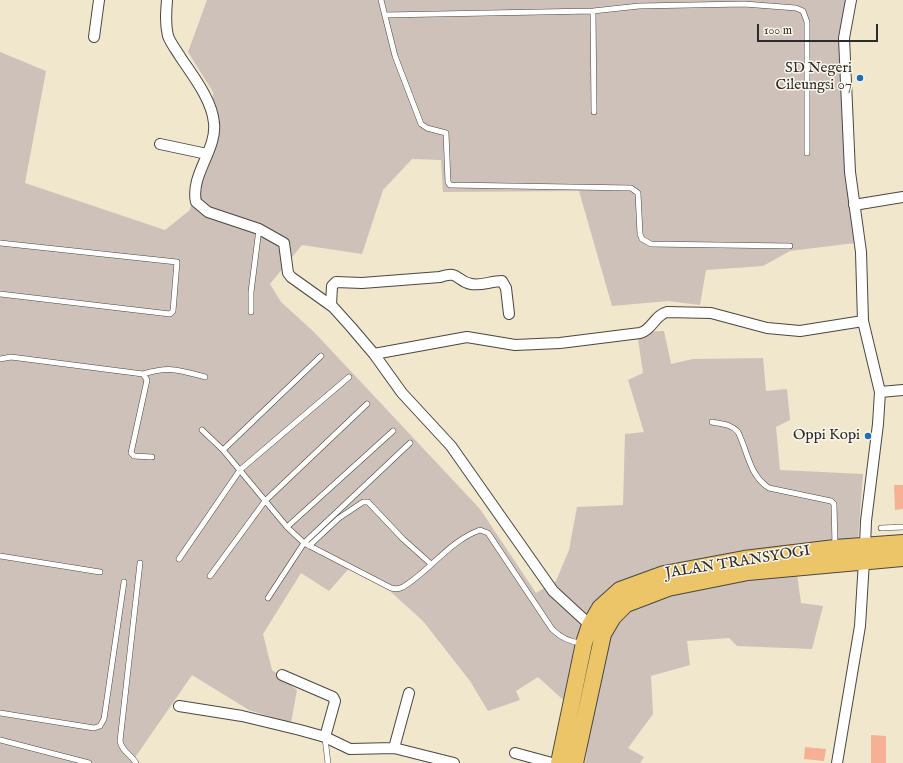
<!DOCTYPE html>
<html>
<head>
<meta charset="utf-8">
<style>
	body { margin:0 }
	#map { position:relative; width:903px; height:763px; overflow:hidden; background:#f0e7cc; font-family:"IM FELL English",serif }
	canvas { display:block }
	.scale { position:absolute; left:757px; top:24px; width:121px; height:18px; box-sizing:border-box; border:2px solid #2b2b2b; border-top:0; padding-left:5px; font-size:12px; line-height:14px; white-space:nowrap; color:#2b2b2b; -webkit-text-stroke:3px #fbf7ec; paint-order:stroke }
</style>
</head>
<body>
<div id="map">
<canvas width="903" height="763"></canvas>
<div class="scale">100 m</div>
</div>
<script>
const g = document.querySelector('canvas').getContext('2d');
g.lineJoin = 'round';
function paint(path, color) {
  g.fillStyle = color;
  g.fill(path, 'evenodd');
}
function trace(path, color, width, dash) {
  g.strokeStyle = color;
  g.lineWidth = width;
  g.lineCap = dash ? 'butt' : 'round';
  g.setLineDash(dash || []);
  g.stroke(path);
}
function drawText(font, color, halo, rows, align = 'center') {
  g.font = font + ' "IM FELL English",serif';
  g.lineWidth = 3;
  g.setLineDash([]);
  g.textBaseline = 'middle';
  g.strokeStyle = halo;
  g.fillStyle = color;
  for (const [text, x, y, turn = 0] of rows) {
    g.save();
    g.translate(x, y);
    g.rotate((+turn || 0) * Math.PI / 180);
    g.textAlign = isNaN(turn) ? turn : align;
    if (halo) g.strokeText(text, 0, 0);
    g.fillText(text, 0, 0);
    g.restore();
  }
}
paint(new Path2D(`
	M207,0H846L855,243L790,251L763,266L706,270L700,305L668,301L612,306L579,191L443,192L441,160L412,159L383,190L362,254L302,245L270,284L281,302L314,332L480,509L536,593L556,581L569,550L577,507L623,505L625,434L644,432L628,380L643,373L637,332L664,331L671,364L693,359L763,358L766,391L787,389L790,420L776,427L780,470L863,474L858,539L793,544L801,603L823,606L812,649L737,646L729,638L687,641L690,665L651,676L653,714L628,748L644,757L640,763H585L591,725L538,677L516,691L520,700L488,711L470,681L423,621L381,583L351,566L329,591L301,573L263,634L272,670L297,690L291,723L249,710L192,675L134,759L140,763H0V52L46,71L25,183L165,230L190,210L198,163L214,126L213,92L188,52Z`), '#cec1b9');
paint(new Path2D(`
	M894,485H903V509L895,510Z
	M871,735L886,736V763H871Z
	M805,747L826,749L824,761L804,759Z`), '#f6b094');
const service = new Path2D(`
	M381,0L395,56L421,124L427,128L446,133L448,182L450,185L631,188L638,193L640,234L642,239L651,244L790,246
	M593,11L594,112
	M385,15L593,11L639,6L744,4L796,8L803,11L807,22V153
	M0,243L177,262L173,311L170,314L0,294
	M251,312V292L259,229
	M0,359L11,357L143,374L147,380L131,453L134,456L152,457
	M143,374C170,366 179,370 205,377
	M712,422C722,424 731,424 738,432C748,452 749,475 769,488L831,501L834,504L835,546
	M202,430L223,450L287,527L304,543L391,588C395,589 399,589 403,587C430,571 449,541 480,530L488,533L552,629C560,637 569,642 581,643
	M223,450L321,356
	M287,527L393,431
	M881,528L903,527
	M309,546L339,518L363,502H368L403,539L431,564
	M0,556L100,572
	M179,559L240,470L349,377
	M210,576L265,501L367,404
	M268,598L304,543L410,443
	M0,713L94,728L100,726L104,719L124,582
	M325,738L328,763
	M0,740L89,763
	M136,763C131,754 122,752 120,741L140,563`);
const minor = new Path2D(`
	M167,0C166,12 165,24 168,36C171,44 177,51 181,58C193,76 212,100 214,123C217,150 190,175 196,202L208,212L259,229L284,243L288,273L291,277L333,307L351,327L374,354L402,393L451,446L553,591L590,625
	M851,0L844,38L850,172L861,252L863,321L880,392L878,424L866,521L865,546
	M94,37L99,0
	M160,144L207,154
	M854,205L903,197
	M331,305L332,286L336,282L362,283L440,277C459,270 456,281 471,284C482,286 491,281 502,281L506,288L509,314
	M374,354L467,337L515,345L560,343L640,333C651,331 655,315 667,312L711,313L767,328L800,331L863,321
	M880,392L903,390
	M282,675L333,697L335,701L325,737
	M179,706L242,716L300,730L325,737L350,749L394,748L454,763
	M394,748L409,693
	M515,753L552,763
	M837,763L860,626L864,561`);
const trunk = new Path2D(`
	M559,763L584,643L590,625L600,608L620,590L664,574L744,559L835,548L903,543
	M575,763L603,634L613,617L626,604L668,588L748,572L903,558`);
trace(service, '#494743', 6);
trace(minor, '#494743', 12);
trace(trunk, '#494743', 18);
trace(service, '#fff', 5);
trace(minor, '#fff', 10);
trace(trunk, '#ecc569', 16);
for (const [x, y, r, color] of [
	[860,78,4,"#1f6fb2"],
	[868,436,4,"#1f6fb2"]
]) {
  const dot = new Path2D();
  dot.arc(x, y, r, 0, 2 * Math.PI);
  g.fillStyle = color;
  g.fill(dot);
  trace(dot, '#fbf7ec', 1.5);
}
drawText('15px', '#2b2b2b', '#fbf7ec', [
	["SD Negeri",852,69],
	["Cileungsi 07",852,86],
	["Oppi Kopi",860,436]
], 'right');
drawText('15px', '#2b2b2b', '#fbf7ec', [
	["JALAN TRANSYOGI",738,563,-9]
]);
</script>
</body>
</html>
